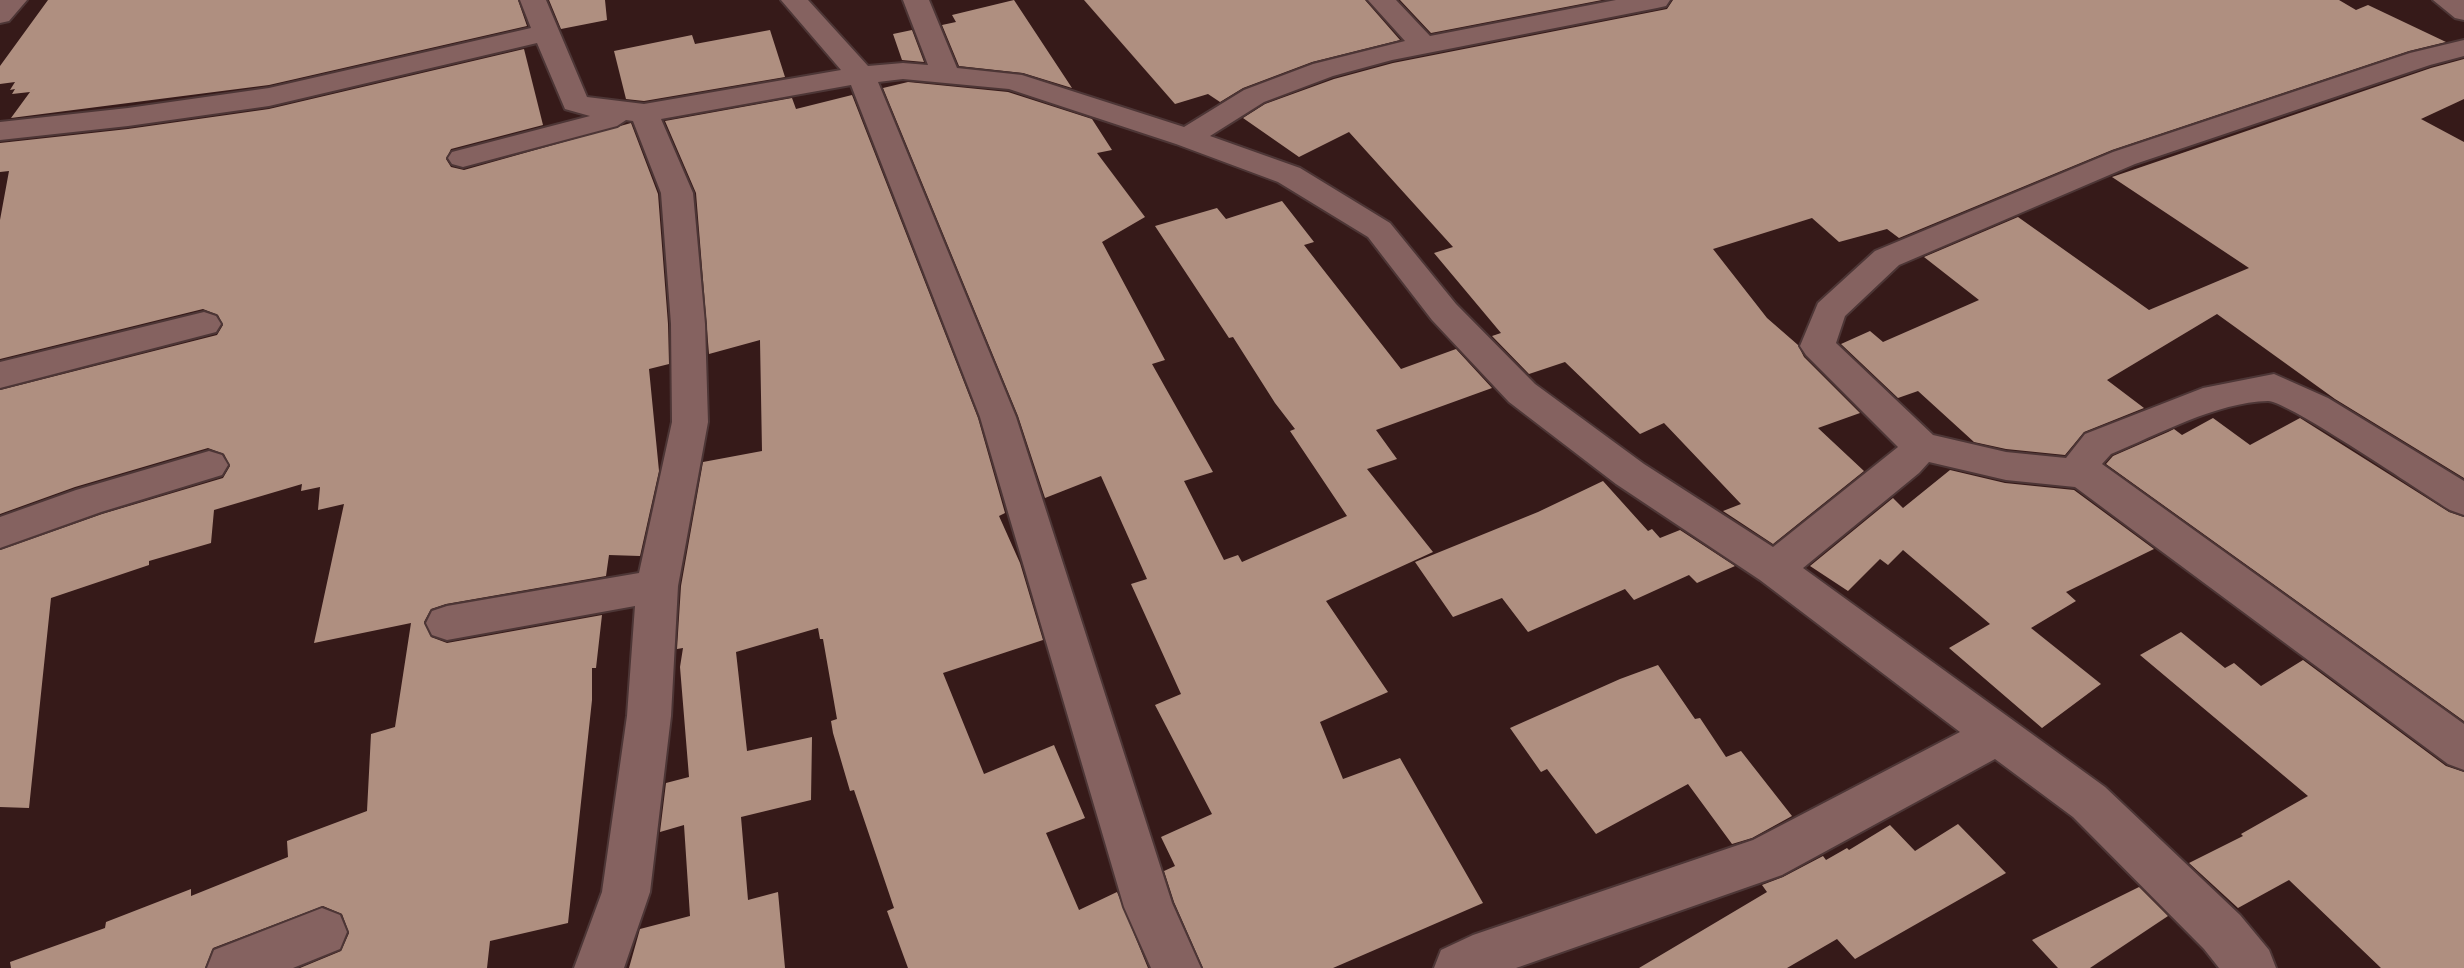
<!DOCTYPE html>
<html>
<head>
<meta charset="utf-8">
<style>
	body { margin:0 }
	canvas { display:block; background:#361a19 }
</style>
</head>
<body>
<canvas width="2464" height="968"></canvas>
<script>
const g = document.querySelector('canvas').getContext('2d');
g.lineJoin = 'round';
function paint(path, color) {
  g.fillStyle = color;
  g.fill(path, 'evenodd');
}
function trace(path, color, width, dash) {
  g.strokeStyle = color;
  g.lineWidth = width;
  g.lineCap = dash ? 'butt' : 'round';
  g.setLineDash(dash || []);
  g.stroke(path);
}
paint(new Path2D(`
	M48,0H518L527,26L269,85L11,118L30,92L12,94L15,89L10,90L15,82L0,84V66Z
	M549,0H605L607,20L561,29Z
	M1014,0L1072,88L1023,73L959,66L942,25L956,22L952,15Z
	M1084,0H1365L1400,40L1312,62L1243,88L1220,102L1208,94L1175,104Z
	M1400,0H1602L1431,33Z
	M1673,0H2339L2356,10L2368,5L2446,42L2409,51L2112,150L1899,238L1887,229L1839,242L1812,218L1713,249L1767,318L1798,345L1804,357L1860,413L1818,428L1864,471L1773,544L1723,511L1741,504L1664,423L1640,434L1565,362L1529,374L1492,336L1501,333L1434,253L1453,247L1349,132L1299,157L1243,118L1265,104L1334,79L1393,63L1667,9Z
	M770,30L785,77L644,101L626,99L614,51L692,35L695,44Z
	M912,30L924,62L902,60L893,34Z
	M524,49L543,125L451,149L446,159L451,167L464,170L631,123L658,194L668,324L669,364L649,369L659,471L640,556L609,555L606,576L446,604L431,609L424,622L431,637L447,643L602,615L596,668H592V700L568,923L490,941L487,968H300L341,951L349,933L342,914L323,906L213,948L205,968H11L10,962L105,928L106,922L191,889V896L288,857L287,841L367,811L371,734L395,727L411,623L314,643L344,504L318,510L320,487L301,491L302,484L214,510L211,543L149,561V565L51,598L29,808L0,807V550L102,514L223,478L230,466L224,454L208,448L75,487L0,514V390L217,335L223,325L218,315L203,309L0,359V220L9,171L0,172V143L128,129L269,109Z
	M2464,59V99L2421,119L2464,142V478L2335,399L2217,314L2107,380L2144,408L2084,432L2065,455L2006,449L1974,442L1918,391L1898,398L1841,344L1870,331L1883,342L1979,300L1924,257L2018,217L2149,310L2249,268L2112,177L2431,68Z
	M908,82L1008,92L1092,119L1112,150L1097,153L1145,217L1102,242L1165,360L1152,364L1213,472L1184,481L1224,560L1238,555L1242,562L1347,516L1290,431L1295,429L1275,403L1233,337L1229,338L1155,226L1217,208L1226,219L1282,201L1314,242L1304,245L1401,369L1456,349L1492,388L1376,430L1397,459L1367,469L1433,552L1326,601L1388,692L1320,722L1343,779L1400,758L1483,903L1333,968H1203L1174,902L1164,871L1175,866L1161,837L1212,814L1155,705L1181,694L1131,584L1147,579L1101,476L1045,498L1018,416L883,88Z
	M852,95L978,418L1005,513L999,516L1020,563L1043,640L943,673L984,774L1054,745L1085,818L1046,833L1079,910L1117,892L1148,968H908L887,911L894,908L854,790L850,791L833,733L831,721L837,719L823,639H820L818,628L736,652L747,751L812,737L811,800L741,817L748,900L778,892L785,968H629L640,929L690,916L684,825L660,832L666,783L689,777L680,667L683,648L677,649L681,586L703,462L762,451L760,340L709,354L696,193L665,121L792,98L796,109Z
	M2213,418L2250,445L2300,418L2449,512L2464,517V721L2106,464L2113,456L2168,432L2174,429L2182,435Z
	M1950,470L2005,483L2074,490L2154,549L2066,592L2076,601L2031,628L2101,684L2042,728L1949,648L1990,624L1903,550L1888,565L1880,559L1848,591L1810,566L1893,498L1903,508Z
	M1603,481L1648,531L1652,529L1660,538L1680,530L1735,566L1697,583L1689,575L1634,600L1625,589L1528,632L1502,598L1453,617L1415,562L1538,512Z
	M2181,632L2225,668L2234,663L2261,686L2303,660L2446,766L2464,772V968H2381L2289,880L2238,908L2189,863L2243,836L2241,834L2308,796L2140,655Z
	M1658,665L1695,719L1700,718L1726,757L1741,751L1792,816L1752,838L1732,844L1688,784L1596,834L1547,769L1541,772L1510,728L1620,679Z
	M1958,824L2006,873L1855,959L1837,939L1787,968H1639L1767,892L1762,885L1783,877L1823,856L1826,860L1847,848L1849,850L1890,825L1915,851Z
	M2139,887L2168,916L2090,968H2058L2032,940Z`), '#af8f80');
const street = new Path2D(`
	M0,0H27L9,21L0,23Z
	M520,0H546L587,97L644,104L841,70L781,0H808L868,66L903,63L928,65L903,0H929L957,68L1022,75L1184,127L1244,90L1313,64L1405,41L1368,0H1396L1430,36L1616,0H1670L1666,6L1657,8L1392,60L1333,76L1264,102L1210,136L1300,168L1390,223L1456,304L1535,384L1644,464L1773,547L1898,447L1806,355L1800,346L1818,303L1875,251L2113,152L2410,53L2464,40V56L2430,65L2135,164L1899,265L1845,316L1836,343L1933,435L2006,452L2066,458L2085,434L2203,388L2274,374L2328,398L2464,481V515L2450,510C2424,494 2288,401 2268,401C2217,402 2157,435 2111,454L2102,464L2464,724V770L2448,764L2075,487L2006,480L1929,462L1919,473L1803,568L2105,787L2240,915L2269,950L2276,968H2219L2204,949L2073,817L1995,759L1782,875L1765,881L1516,968H1434L1441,950L1473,935L1753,840L1960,732L1760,580L1616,484L1509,402L1432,320L1368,237L1278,182L1176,144L1009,89L903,79L878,82L1016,417L1172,903L1201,968H1151L1124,907L980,417L851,85L661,119L693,193L705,324L708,422L678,586L671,716L650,892L624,968H574L602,892L627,716L635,606L447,640L432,635L426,623L432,611L447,606L639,573L672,422L671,324L661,193L633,121L626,120L617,126L463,167L452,164L448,158L452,152L590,116L565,109L537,43L269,106L128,126L0,140V122L128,108L269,88L531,28Z
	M2433,0H2464V20L2455,18Z
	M204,312L216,316L221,324L216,332L0,388V362Z
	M209,451L222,455L228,465L222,475L101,512L0,548V517L76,490Z
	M322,908L340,915L347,932L340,949L293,968H207L214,950Z`);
trace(street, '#4d3636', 4);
paint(street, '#856260');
</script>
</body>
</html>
